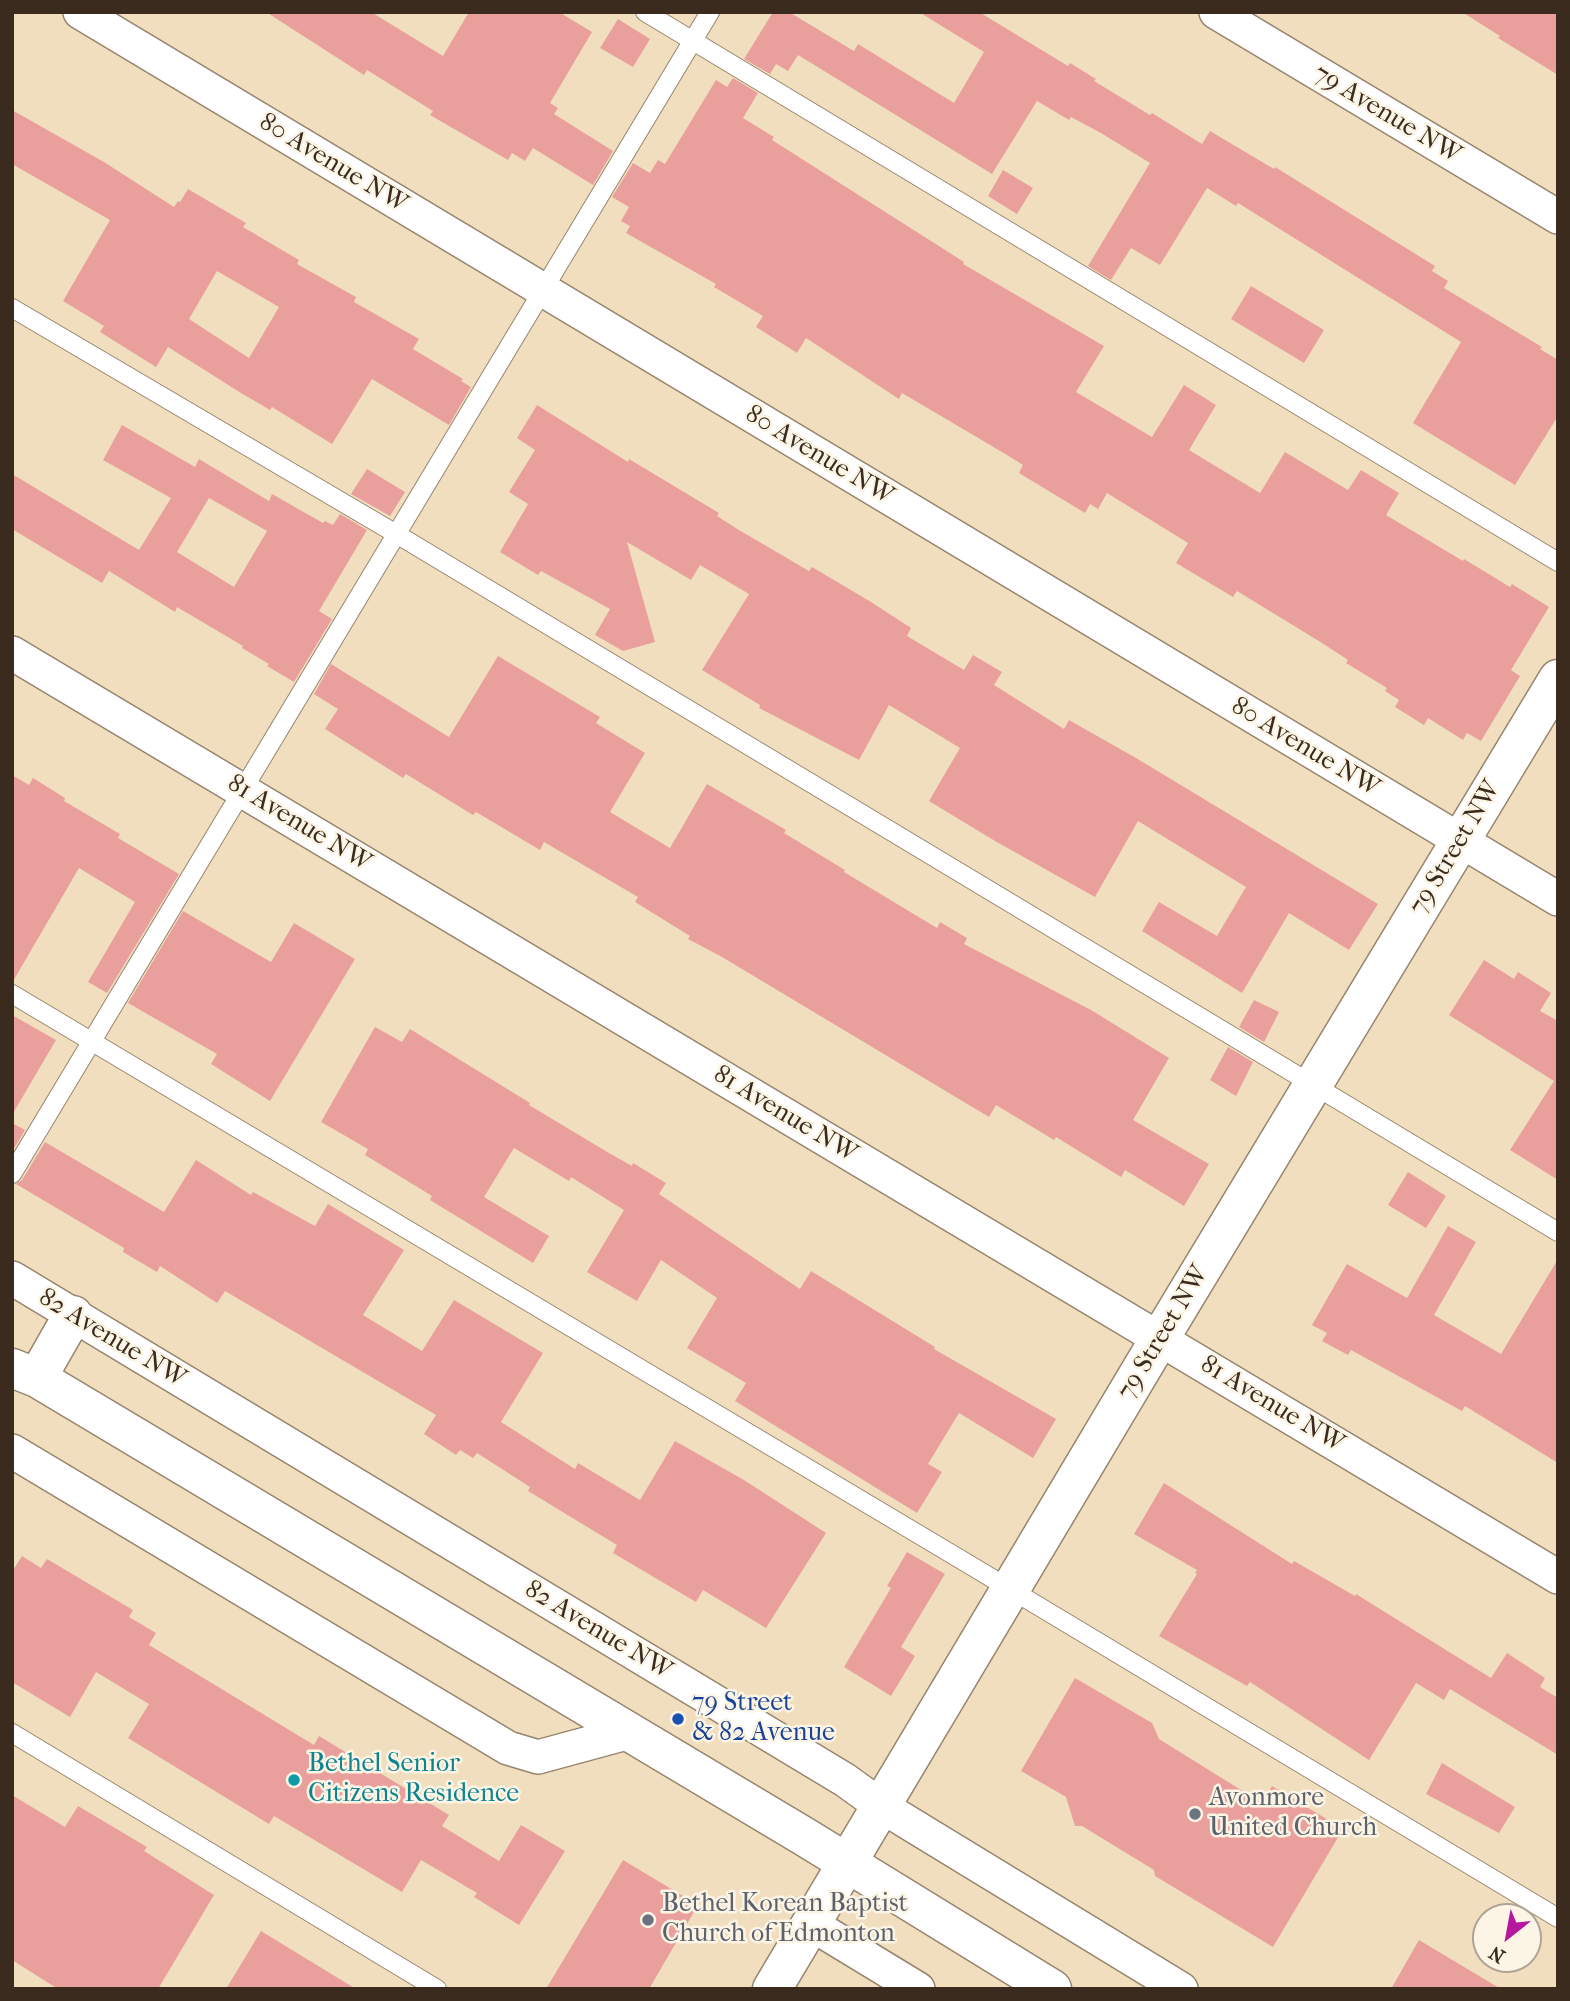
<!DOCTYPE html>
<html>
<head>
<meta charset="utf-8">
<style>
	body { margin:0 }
	#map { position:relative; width:1570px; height:2001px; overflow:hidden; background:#f1debe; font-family:"IM FELL French Canon",serif }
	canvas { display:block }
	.frame { position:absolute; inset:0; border:14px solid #3b2a1e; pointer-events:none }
	.north { position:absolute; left:1472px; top:1903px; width:70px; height:70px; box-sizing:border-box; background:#fcf5e5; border:2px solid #afa495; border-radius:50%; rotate:211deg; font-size:19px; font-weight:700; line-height:28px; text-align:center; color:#3b2a1e }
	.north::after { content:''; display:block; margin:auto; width:24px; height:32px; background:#b5179e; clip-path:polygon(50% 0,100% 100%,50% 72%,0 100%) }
</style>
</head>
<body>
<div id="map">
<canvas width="1570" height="2001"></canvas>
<div class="frame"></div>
<div class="north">N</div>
</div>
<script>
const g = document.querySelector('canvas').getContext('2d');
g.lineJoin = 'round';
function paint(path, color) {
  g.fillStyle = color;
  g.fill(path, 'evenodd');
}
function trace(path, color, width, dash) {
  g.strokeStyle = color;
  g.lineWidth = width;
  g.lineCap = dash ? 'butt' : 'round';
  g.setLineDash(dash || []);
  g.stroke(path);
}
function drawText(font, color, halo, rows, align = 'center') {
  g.font = font + ' "IM FELL French Canon",serif';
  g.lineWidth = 5;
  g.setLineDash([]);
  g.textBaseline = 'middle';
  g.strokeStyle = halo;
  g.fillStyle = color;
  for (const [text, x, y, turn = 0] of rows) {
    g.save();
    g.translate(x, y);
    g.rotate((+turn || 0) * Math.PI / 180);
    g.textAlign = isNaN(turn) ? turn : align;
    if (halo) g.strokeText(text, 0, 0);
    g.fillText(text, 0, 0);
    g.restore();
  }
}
paint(new Path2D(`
	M266,12H371L443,56L469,12H559L592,32L550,103L558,108L554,114L613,151L593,185L533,148L525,161L512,153L508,160L430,115L433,111L367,70L364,75Z
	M773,12H789L854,51L858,44L954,103L984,52L919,12H979L1068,66L1070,63L1096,79L1094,81L1150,115L1152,113L1202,144L1210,131L1274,169L1275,167L1435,266L1432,271L1448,281L1444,288L1542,347L1540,349L1558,360V416L1515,485L1413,423L1461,342L1238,203L1236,206L1207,188L1160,265L1131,248L1111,280L1088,266L1150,163L1101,133L1071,117L1069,120L1037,101L992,174L798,55L788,71L776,64L770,74L744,59Z
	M1462,12H1558V75L1498,38L1500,36Z
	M618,19L650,39L633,67L600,48Z
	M733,78L758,93L743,118L774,137L772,140L964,262L963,264L1104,346L1076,392L1152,437L1184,385L1216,405L1189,450L1260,493L1285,452L1348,490L1361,470L1399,493L1386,515L1463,561L1464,559L1510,587L1512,584L1549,607L1511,670L1520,676L1481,741L1467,733L1463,740L1428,718L1424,725L1395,707L1399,700L1385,691L1387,688L1346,663L1348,660L1322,643L1237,591L1233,597L1176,563L1188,543L1107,493L1098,509L1090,504L1085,513L1019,473L1023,465L1007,455L902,393L899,399L806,338L797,353L756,327L763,316L714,287L716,284L626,233L630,226L621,221L629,207L612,197L633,163L650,173L658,160L665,164L716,80L727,87Z
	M12,110L104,162L174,207L178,201L180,202L188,189L246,223L243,227L299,260L297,264L356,297L354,302L419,339L413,349L463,379L461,381L471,387L449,425L372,379L332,444L272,407L270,410L241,393L168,347L156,367L100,332L104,326L63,301L110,220L12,164ZM217,271L279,307L249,358L189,319Z
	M1003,170L1033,188L1017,214L988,196Z
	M1251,286L1324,330L1304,363L1231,319Z
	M537,405L628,462L629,459L719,513L717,516L739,530L809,571L812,567L871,602L911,628L907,636L964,670L973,655L1002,672L994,685L1064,729L1069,720L1136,758L1378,904L1349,950L1289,913L1242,993L1142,931L1159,902L1217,936L1246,887L1138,821L1095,897L995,841L929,801L960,748L889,705L859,760L759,708L760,705L702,670L749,594L700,565L691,580L627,542L655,642L623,651L595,635L610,609L541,571L538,575L500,552L528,504L509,492L535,450L517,438Z
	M122,425L195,467L199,459L269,501L272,494L323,523L325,521L333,525L340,514L367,530L319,611L332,619L294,682L267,666L269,664L242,648L243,646L177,607L175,612L109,571L102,583L12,529V474L139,550L171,498L103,460ZM209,498L267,531L234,587L177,552Z
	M367,469L405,492L390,516L351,494Z
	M498,656L600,717L596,723L645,753L610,812L670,848L707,784L786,830L784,833L845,870L844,872L937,928L940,922L967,938L964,944L1091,1010L1169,1058L1133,1120L1209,1164L1184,1206L1125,1170L1121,1177L1056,1137L1054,1140L996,1105L989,1117L722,957L688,939L690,936L635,902L638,897L544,842L540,850L476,812L473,815L406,774L403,778L325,729L338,709L314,694L331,664L449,737Z
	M12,775L29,785L33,778L65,798L64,801L120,834L118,838L179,874L107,993L88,982L135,902L79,868L12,983Z
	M183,911L271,962L294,923L355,959L270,1101L211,1064L217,1054L128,1003Z
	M1484,960L1514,979L1518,972L1551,993L1540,1011L1558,1021V1180L1510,1150L1554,1081L1449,1015Z
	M1254,1000L1279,1012L1264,1042L1239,1027Z
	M12,1015L56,1040L12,1115Z
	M375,1027L402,1042L410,1029L530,1103L529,1105L609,1153L632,1166L633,1163L666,1183L659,1194L800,1289L811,1271L935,1347L934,1349L1056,1419L1033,1458L959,1413L928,1464L942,1472L917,1513L735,1401L746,1383L687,1348L717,1298L661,1260L637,1301L587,1272L624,1210L571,1177L569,1181L514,1148L484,1197L549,1236L533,1263L430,1200L432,1196L365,1155L368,1149L321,1122Z
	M1228,1047L1253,1062L1236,1096L1210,1080Z
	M12,1123L25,1130L12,1152Z
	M45,1142L164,1212L196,1160L251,1195L253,1192L315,1226L328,1204L404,1250L363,1315L422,1351L454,1300L543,1353L501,1422L575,1469L578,1463L640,1500L675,1441L744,1480L826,1533L766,1628L703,1590L696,1602L613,1553L617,1545L528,1491L530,1487L477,1453L473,1458L460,1450L456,1455L424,1434L436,1415L225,1291L217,1303L160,1266L157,1272L123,1252L124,1248L16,1184L22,1180Z
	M1408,1172L1446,1196L1426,1228L1388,1205Z
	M1448,1226L1476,1242L1434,1315L1501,1354L1558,1259V1463L1465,1406L1462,1411L1351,1350L1348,1355L1322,1341L1327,1333L1312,1325L1347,1264L1407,1298Z
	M1164,1483L1292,1564L1294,1561L1355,1596L1356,1594L1491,1678L1507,1653L1545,1678L1540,1687L1558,1698V1755L1450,1689L1444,1700L1416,1683L1369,1760L1250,1682L1247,1686L1159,1636L1197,1574L1195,1573L1197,1570L1134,1534Z
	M907,1552L945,1574L901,1647L915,1656L891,1696L844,1667L891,1588L887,1586Z
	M22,1556L41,1568L47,1559L133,1610L129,1617L156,1633L149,1645L314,1745L319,1736L449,1815L442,1826L499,1861L521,1825L565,1851L519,1925L474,1897L477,1893L421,1860L402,1892L274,1816L269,1824L128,1738L149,1704L96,1672L70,1717L12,1682V1572Z
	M1075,1678L1152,1723L1159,1739L1262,1803L1272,1786L1343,1829L1273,1947L1155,1876L1154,1870L1082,1826H1075L1066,1797L1021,1771Z
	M1442,1763L1515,1807L1499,1833L1426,1794Z
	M12,1795L65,1827L78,1806L147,1847L144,1851L214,1895L158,1989H58L12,1960Z
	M623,1860L698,1905L649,1989H546Z
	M261,1931L356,1989H226Z
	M1419,1940L1501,1989H1391Z`), '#e9a09c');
const lane = new Path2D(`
	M645,12L1558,562
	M12,308L398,535L1558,1232
	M12,994L975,1568L1558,1918
	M12,1174L710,12
	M12,1733L437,1989`);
const street = new Path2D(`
	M80,12L1558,899
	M1216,12L1558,217
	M12,653L1558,1577
	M12,1278L845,1780L881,1806L1181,1989
	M12,1451L508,1748L538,1757L630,1732
	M811,1924L918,1989`);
const secondary = new Path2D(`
	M12,1368L37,1378L805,1837L1052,1989
	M37,1378L73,1315
	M772,1989L1160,1338L1558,679`);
trace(lane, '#96846e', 20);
trace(street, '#96846e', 36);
trace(secondary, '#96846e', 41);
trace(lane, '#fff', 18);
trace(street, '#fff', 33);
trace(secondary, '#fff', 38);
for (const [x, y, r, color] of [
	[678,1719,7,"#1a4fb4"],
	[294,1780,7,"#0f9aa8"],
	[1195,1814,7,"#6b7280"],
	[648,1920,7,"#6b7280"]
]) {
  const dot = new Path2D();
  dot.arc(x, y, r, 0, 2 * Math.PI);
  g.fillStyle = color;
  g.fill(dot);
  trace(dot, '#fcf5e5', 2.5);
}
drawText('26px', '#3b2a1e', '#fcf5e5', [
	["79 Avenue NW",1387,115,31],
	["80 Avenue NW",333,164,31],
	["80 Avenue NW",819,456,31],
	["80 Avenue NW",1305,748,31],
	["81 Avenue NW",299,824,31],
	["79 Street NW",1456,848,-59],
	["81 Avenue NW",785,1115,31],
	["79 Street NW",1164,1333,-59],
	["82 Avenue NW",112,1339,31],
	["81 Avenue NW",1272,1405,31],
	["82 Avenue NW",598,1631,31]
]);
drawText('26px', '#164399', '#fcf5e5', [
	["79 Street",692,1704],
	["& 82 Avenue",692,1734]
], 'left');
drawText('26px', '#0d838f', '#fcf5e5', [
	["Bethel Senior",308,1765],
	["Citizens Residence",308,1795]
], 'left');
drawText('26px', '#5b616d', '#fcf5e5', [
	["Avonmore",1209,1799],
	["United Church",1209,1829],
	["Bethel Korean Baptist",662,1905],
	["Church of Edmonton",662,1935]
], 'left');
</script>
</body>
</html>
